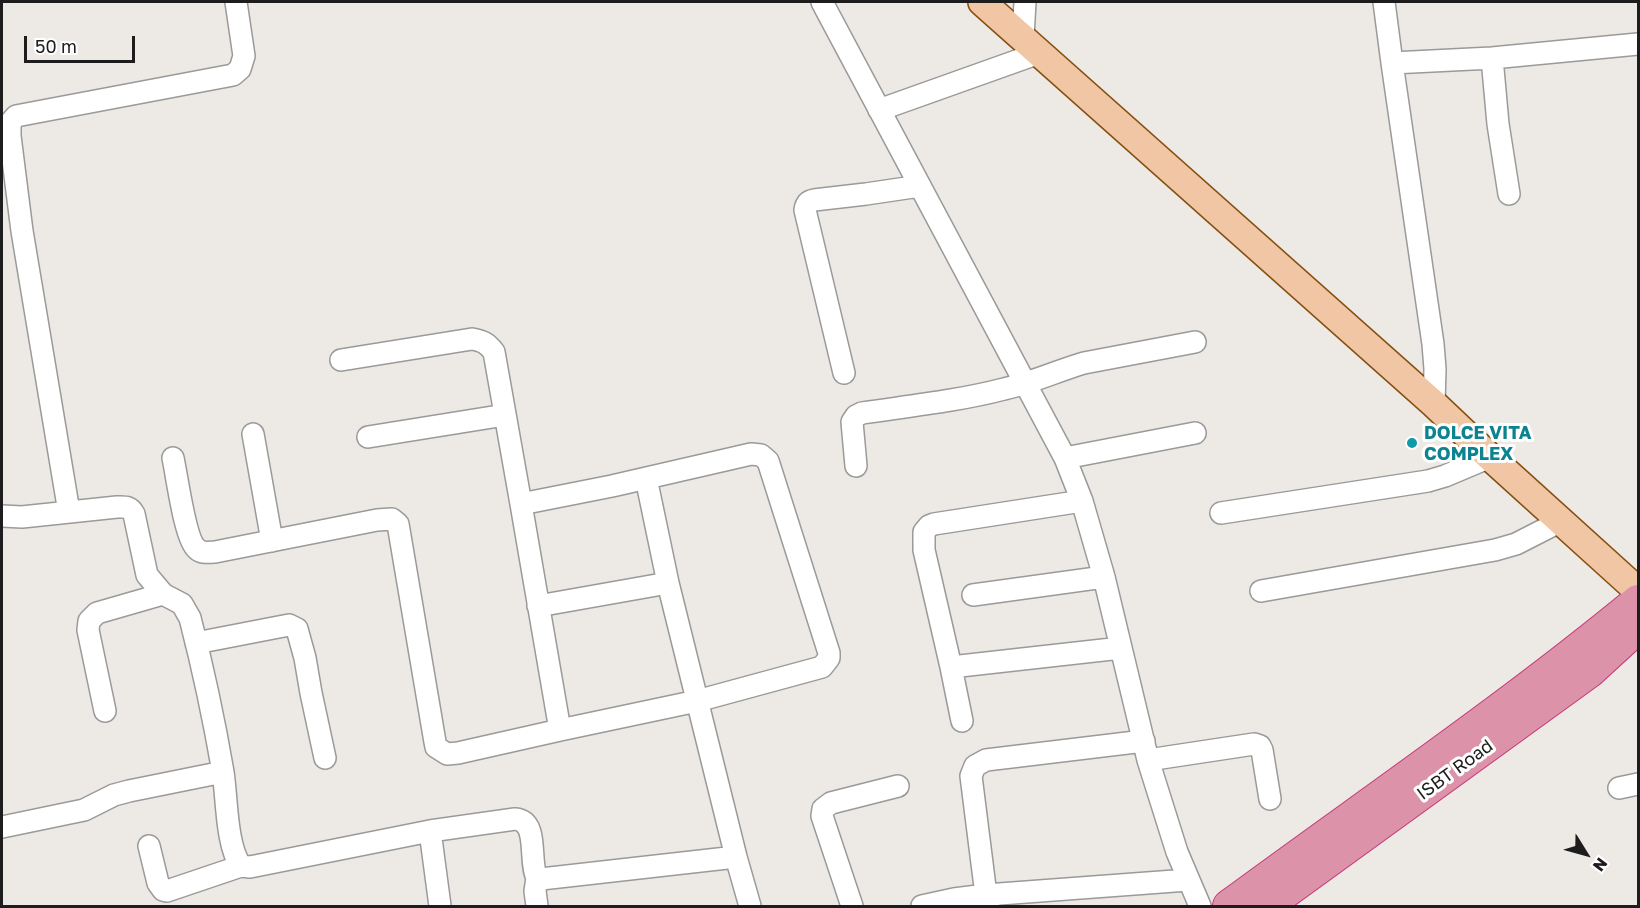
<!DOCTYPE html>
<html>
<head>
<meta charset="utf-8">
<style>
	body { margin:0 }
	#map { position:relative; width:1640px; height:908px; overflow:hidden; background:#ede9e4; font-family:"Golos Text",sans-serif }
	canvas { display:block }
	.frame { position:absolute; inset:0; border:3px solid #1d1d1d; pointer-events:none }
	.north { position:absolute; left:1556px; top:824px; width:60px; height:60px; -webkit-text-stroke:4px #fff; paint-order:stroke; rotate:127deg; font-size:16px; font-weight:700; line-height:24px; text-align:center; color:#1d1d1d }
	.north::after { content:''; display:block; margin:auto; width:21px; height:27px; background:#1d1d1d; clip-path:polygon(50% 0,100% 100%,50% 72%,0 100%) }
	.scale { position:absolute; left:24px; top:36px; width:111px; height:27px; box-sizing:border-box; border:3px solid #1d1d1d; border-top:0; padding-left:8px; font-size:18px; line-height:21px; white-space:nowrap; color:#1d1d1d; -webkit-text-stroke:4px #fff; paint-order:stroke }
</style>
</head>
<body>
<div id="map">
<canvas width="1640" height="908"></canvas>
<div class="frame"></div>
<div class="north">N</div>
<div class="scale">50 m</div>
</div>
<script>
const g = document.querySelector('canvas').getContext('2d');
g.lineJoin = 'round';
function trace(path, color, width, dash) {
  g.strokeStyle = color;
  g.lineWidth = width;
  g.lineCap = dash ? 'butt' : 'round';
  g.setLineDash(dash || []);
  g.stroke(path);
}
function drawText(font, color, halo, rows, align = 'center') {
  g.font = font + ' "Golos Text",sans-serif';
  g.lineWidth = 6;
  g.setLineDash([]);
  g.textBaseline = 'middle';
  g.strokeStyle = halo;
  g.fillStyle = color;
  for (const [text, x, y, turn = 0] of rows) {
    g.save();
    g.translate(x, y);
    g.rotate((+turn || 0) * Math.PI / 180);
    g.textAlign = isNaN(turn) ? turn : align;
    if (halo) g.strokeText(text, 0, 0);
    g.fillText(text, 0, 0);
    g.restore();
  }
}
const minor = new Path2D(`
	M822,2L1065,458L1082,501L1104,577L1148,760L1177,852L1200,906
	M1384,2L1392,63
	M1023,37L1025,2
	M1492,58L1498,124L1509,194
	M879,110L1039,53
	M341,360L472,339C483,341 487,343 494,352L521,504
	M844,373L805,210C806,203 808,201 814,200L866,194L920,186
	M1434,404L1435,369L1433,344L1392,63L1492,58L1638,44
	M253,434L272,541
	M368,437L505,415
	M173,458C177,476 185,540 197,549C202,554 209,552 215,552L377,520L392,519L398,524L435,742L436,747L447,754L458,753L560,730L521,504L612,486L751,454L761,455L768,461L829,653V658L822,667L697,701L560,730
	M1065,458L1195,433
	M856,466L852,422L856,416L862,413C909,406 958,401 1004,389C1031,383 1057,371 1084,363L1195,342
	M69,512L22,231L10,136V123L16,116L233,75L240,69L244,56L236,2
	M1221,513L1428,481L1445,476L1490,457
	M2,516L22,517L117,507C125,507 130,506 134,514L147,575L163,594L182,604L190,618C203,668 214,720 223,772C227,797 226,846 241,866L250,867L430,831L515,819C540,821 528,861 537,878L541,879L736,857
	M668,583L736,857L750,906
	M1261,591L1495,550L1516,544L1561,521
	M973,595L1104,577
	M538,606L668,583L646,478
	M196,643L289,625L297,629L305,658L311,693L325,758
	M951,667L1121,648
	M105,711L88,630L89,621L97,613L163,594
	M962,721L951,667L924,550V532L929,526L934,524L1082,501
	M1148,760L1254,744L1260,746L1262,750L1270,799
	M1619,788L1638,784
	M2,827L84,810L114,795L129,791L223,772
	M430,831L440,906
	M149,846L158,883L163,890L167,891L241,866
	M537,878L535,891L537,906
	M852,906L822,816L823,809L831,803L898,786
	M922,906L954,899L986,895L1188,880
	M989,906L986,895L971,776L975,766L986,760L1144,741`);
const major = new Path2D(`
	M982,2L1434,404L1490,457L1638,591`);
const highway = new Path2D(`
	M1229,906C1366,805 1507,709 1638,601
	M1266,906L1590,671L1638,627`);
trace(minor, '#9a9a9a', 24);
trace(major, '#864f10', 30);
trace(highway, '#c5377a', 34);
trace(minor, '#fff', 21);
trace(major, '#f1c6a4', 27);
trace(highway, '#dc93aa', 32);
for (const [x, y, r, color] of [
	[1412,443,6,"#0f9aa8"]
]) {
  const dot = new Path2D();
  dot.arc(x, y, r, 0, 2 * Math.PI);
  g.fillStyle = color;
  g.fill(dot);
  trace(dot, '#fff', 2);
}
drawText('bold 18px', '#0d838f', '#fff', [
	["DOLCE VITA",1424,433],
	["COMPLEX",1424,454]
], 'left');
drawText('18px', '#1d1d1d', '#fff', [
	["ISBT Road",1455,770,-36]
]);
</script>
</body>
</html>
